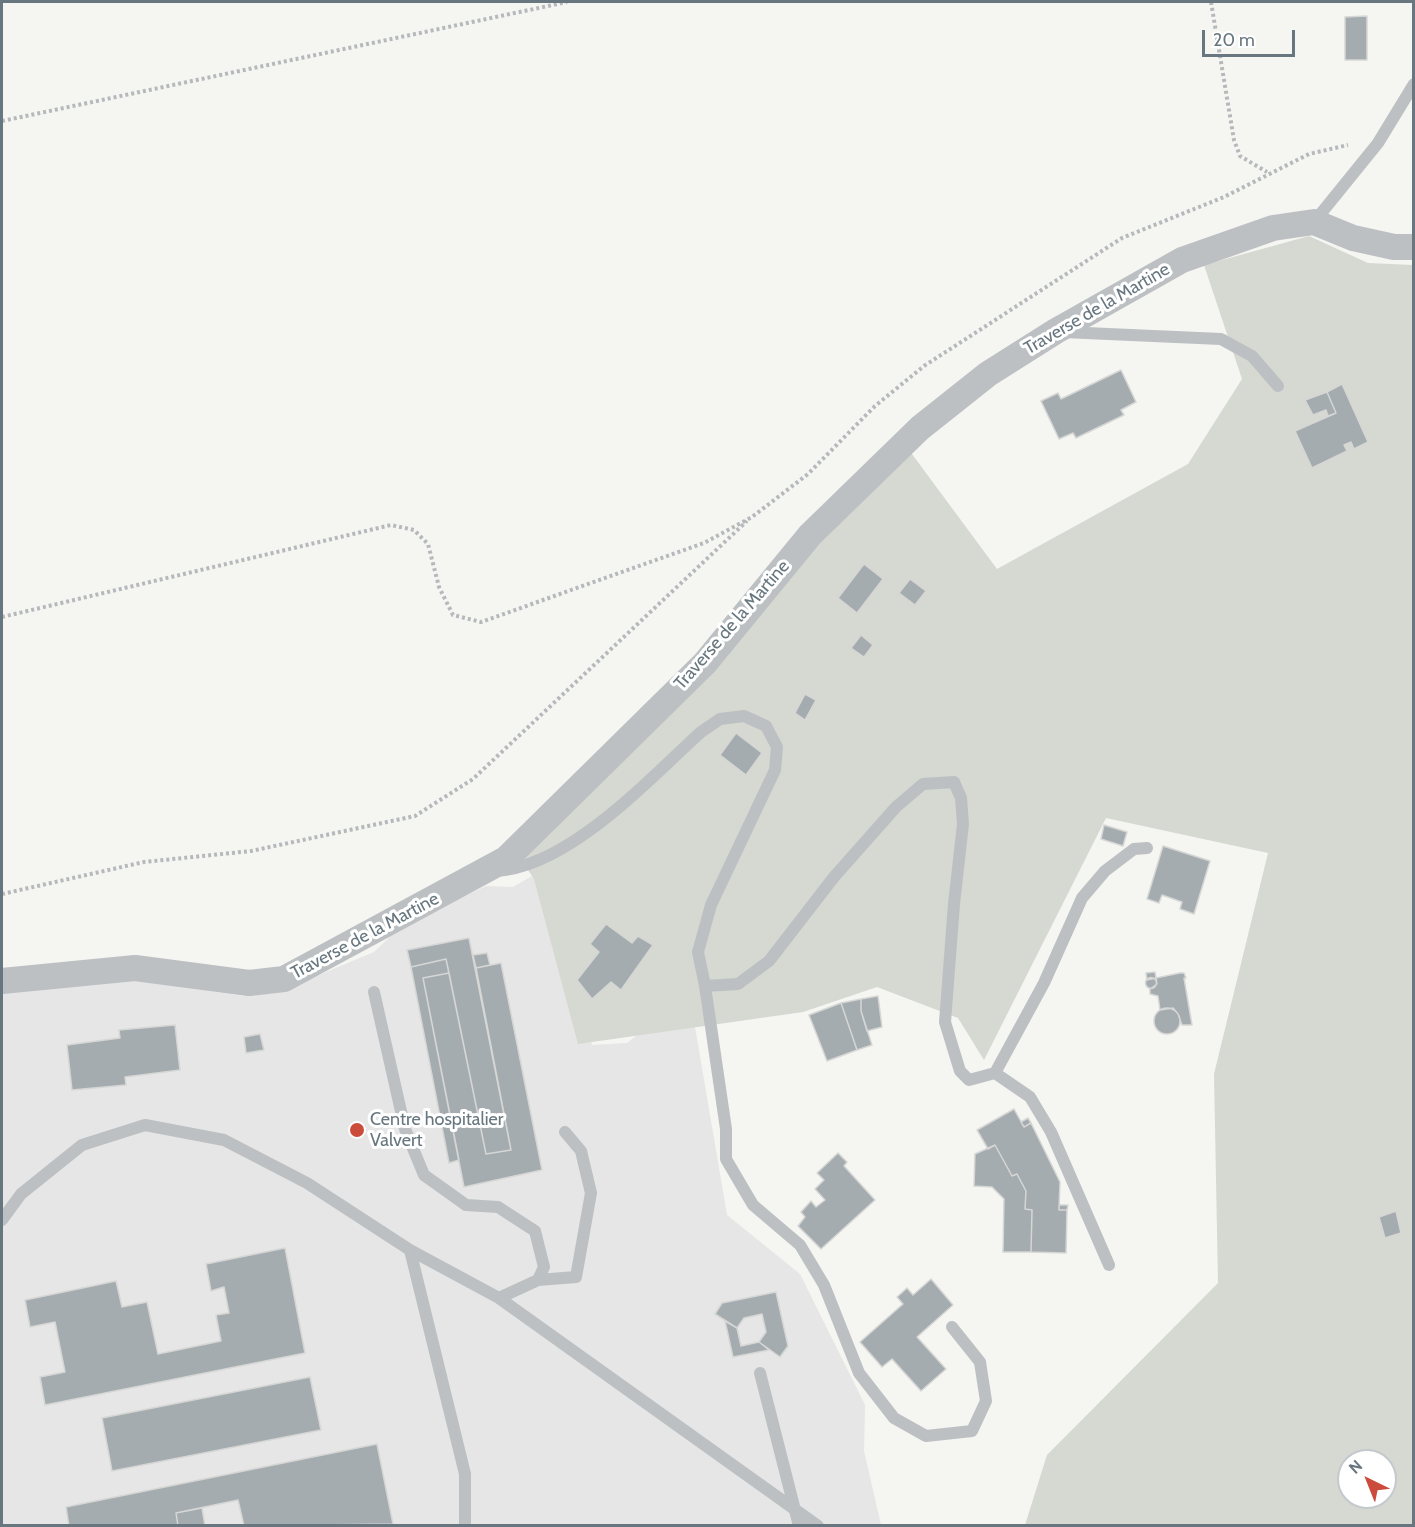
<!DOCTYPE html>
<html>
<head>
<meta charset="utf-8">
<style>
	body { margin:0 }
	#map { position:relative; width:1415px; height:1527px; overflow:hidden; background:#f5f5f2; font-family:Cabin,sans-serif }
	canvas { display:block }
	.frame { position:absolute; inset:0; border:3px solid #68777f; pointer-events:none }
	.north { position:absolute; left:1337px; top:1449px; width:60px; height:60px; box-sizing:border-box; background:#fff; border:2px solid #c3c9cc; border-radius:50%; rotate:317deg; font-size:16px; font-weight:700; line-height:24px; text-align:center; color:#68777f }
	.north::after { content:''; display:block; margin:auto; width:21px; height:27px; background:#cb4c3b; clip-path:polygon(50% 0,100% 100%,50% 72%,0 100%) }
	.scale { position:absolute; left:1202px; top:30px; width:93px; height:27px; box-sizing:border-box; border:3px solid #68777f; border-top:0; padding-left:8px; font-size:18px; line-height:21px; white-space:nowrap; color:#68777f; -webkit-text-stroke:4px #fff; paint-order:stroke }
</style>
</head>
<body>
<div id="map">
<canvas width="1415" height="1527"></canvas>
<div class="frame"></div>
<div class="north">N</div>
<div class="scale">20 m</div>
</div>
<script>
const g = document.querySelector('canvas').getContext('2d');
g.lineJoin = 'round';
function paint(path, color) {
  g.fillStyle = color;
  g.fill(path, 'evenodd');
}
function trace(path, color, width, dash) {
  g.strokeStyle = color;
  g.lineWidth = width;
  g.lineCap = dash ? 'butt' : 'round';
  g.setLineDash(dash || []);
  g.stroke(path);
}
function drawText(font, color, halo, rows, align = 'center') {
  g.font = font + ' Cabin,sans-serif';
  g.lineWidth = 6;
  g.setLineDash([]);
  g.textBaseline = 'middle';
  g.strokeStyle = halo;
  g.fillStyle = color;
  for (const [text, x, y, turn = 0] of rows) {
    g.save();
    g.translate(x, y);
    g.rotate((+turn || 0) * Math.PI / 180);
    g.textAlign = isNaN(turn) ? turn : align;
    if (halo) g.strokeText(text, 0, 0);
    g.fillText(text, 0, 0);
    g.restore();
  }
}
paint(new Path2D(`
	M546,868L592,1045L627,1043L662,1016L695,1027L727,1215L800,1274L865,1405L864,1451L881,1525H2V991L111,977L244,996L288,988L374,952L401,926L486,886L513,887Z`), '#e5e6e5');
paint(new Path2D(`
	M1309,236L1368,263L1413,265V1525H1025L1047,1455L1218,1283L1214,1074L1268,853L1106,818L984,1060L958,1018L877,987L803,1012L578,1044L534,879L520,858L831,524L909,450L997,569L1188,464L1242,379L1204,265ZM1349,1461H1385V1497H1349Z`), '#d5d9d2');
const building = new Path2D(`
	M1367,16V60H1345V17Z
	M1121,370L1136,402L1121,410L1124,415L1076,438L1073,433L1059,439L1041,401L1058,393L1061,399Z
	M1342,384L1368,442L1354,449L1351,442L1344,445L1347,451L1312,468L1295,431L1336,413L1327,392Z
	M1327,392L1336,413L1328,416L1326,410L1313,415L1305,400Z
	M864,564L883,579L857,613L838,598Z
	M910,579L926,591L915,605L899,593Z
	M861,635L873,645L864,657L851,648Z
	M805,694L816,700L805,720L795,713Z
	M736,733L762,753L746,775L720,755Z
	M1104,825L1127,832L1123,846L1101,839Z
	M1163,846L1210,861L1194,914L1180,909L1182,902L1162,895L1159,903L1147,899Z
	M606,924L632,943L638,936L653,945L621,990L611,982L592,999L577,980L599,952L590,944Z
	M469,938L511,1150L486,1154L446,959L411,967L407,950Z
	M487,953L490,965L476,968L473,955Z
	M446,959L449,973L423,978L459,1160L449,1163L411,967Z
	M501,963L542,1170L464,1187L423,978L449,973L486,1154L511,1150L476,968Z
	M1155,972L1156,978L1147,980L1146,973Z
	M1180,973H1184L1186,978H1184L1192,1025H1182L1178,1014L1173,1008L1160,1010L1158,996L1150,994V989L1157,984L1156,978Z
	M1145.5 983a5.5 5.5 0 1 1 11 0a5.5 5.5 0 1 1-11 0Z
	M878,996L882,1027L867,1031L861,1011V999Z
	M861,999V1011L872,1045L857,1050L841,1003Z
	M841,1003L857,1050L827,1061L809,1015Z
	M1154 1021a13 13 0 1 1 26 0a13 13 0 1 1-26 0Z
	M175,1025L180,1070L125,1077L126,1085L72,1090L67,1045L120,1038L119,1030Z
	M260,1034L264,1050L246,1053L244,1037Z
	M1014,1109L1024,1127L1031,1123L1060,1182L1059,1210H1067L1066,1253L1031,1252L1032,1210L1025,1209L1026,1191L1017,1174L1012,1176L995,1145L988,1149L977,1130Z
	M1028,1118L1031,1123L1024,1127L1021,1122Z
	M995,1145L1012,1176L1017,1174L1026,1191L1025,1209L1032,1210L1031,1252H1003L1004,1199L992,1187L974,1186L975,1154Z
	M838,1153L847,1162L844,1166L875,1200L821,1249L798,1226L805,1217L801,1212L811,1201L816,1207L825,1200L815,1189L824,1180L817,1173Z
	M1059,1205H1068L1067,1210H1059Z
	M1396,1211L1401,1233L1385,1238L1379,1217Z
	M285,1248L305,1353L45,1405L40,1377L65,1372L55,1322L30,1327L25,1300L116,1281L122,1307L147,1302L158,1354L221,1341L216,1315L229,1313L224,1287L211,1291L206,1264Z
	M931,1279L953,1305L917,1337L946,1369L921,1391L892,1359L882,1367L860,1342L903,1304L897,1297L907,1288L913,1295Z
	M776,1292L788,1346L780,1357L759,1342L766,1332L762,1314L744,1318L737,1328L715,1314L722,1303Z
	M725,1321L737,1328L741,1346L759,1342L769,1350L733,1357Z
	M310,1377L321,1430L112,1471L102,1418Z
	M377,1444L393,1524L244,1526L238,1500L176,1513L178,1526H69L66,1507Z
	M202,1508L205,1526H178L176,1513Z`);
paint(building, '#a4acb0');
trace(building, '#d6d6d5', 1.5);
trace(new Path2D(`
	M1211,2L1234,140L1240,156L1267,172
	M2,121L567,2
	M2,617L391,525L414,530L428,544L439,587L453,615L481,622L704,543L752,517L808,474L875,406L924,366L1122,238L1224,197L1309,154L1348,145
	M2,894L144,862L251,851L415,816L473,779L747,521`), '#b6b9bb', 4, [3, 3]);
trace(new Path2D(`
	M1314,222L1378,143L1414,84
	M1063,332L1221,339L1252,356L1278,386
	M495,871C568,868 649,779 701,732L720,719L744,716L766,726L777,747L775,770L711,905L698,952L705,986L738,984L769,961L834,877L896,807L923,784L954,782L961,798L963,824L954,904L945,1022L960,1071L969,1080L995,1073L1044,983L1082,898L1105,871L1134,849L1147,848
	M705,986L726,1129V1159L753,1205L800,1245L824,1285L859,1373L894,1418L926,1436L972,1431L986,1401L980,1362L952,1327
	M374,992L405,1129L424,1175L466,1205L498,1207L535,1231L544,1267L538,1280
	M995,1073L1030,1097L1051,1132L1109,1265
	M2,1220L21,1194L82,1145L145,1125L224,1140L307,1183L410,1250L499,1298L538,1280L576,1277L591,1193L581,1151L565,1132
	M410,1250L465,1474V1526
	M499,1298L818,1526
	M760,1373L799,1526`), '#bcc0c3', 12);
trace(new Path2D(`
	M2,981L135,968L249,983L284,979L506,859L705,663L810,535L920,428L988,374L1056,331L1182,260L1273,228L1314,222L1353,238L1394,247H1414`), '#bcc0c3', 26);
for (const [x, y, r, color] of [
	[357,1130,8,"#cb4c3b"]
]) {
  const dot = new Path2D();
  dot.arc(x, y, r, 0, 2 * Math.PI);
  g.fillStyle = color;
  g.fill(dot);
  trace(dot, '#fff', 2);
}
drawText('18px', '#68777f', '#fff', [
	["Traverse de la Martine",1097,309,-30],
	["Traverse de la Martine",732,625,-49],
	["Traverse de la Martine",365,936,-28]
]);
drawText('18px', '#68777f', '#fff', [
	["Centre hospitalier",370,1120],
	["Valvert",370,1141]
], 'left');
</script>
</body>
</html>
